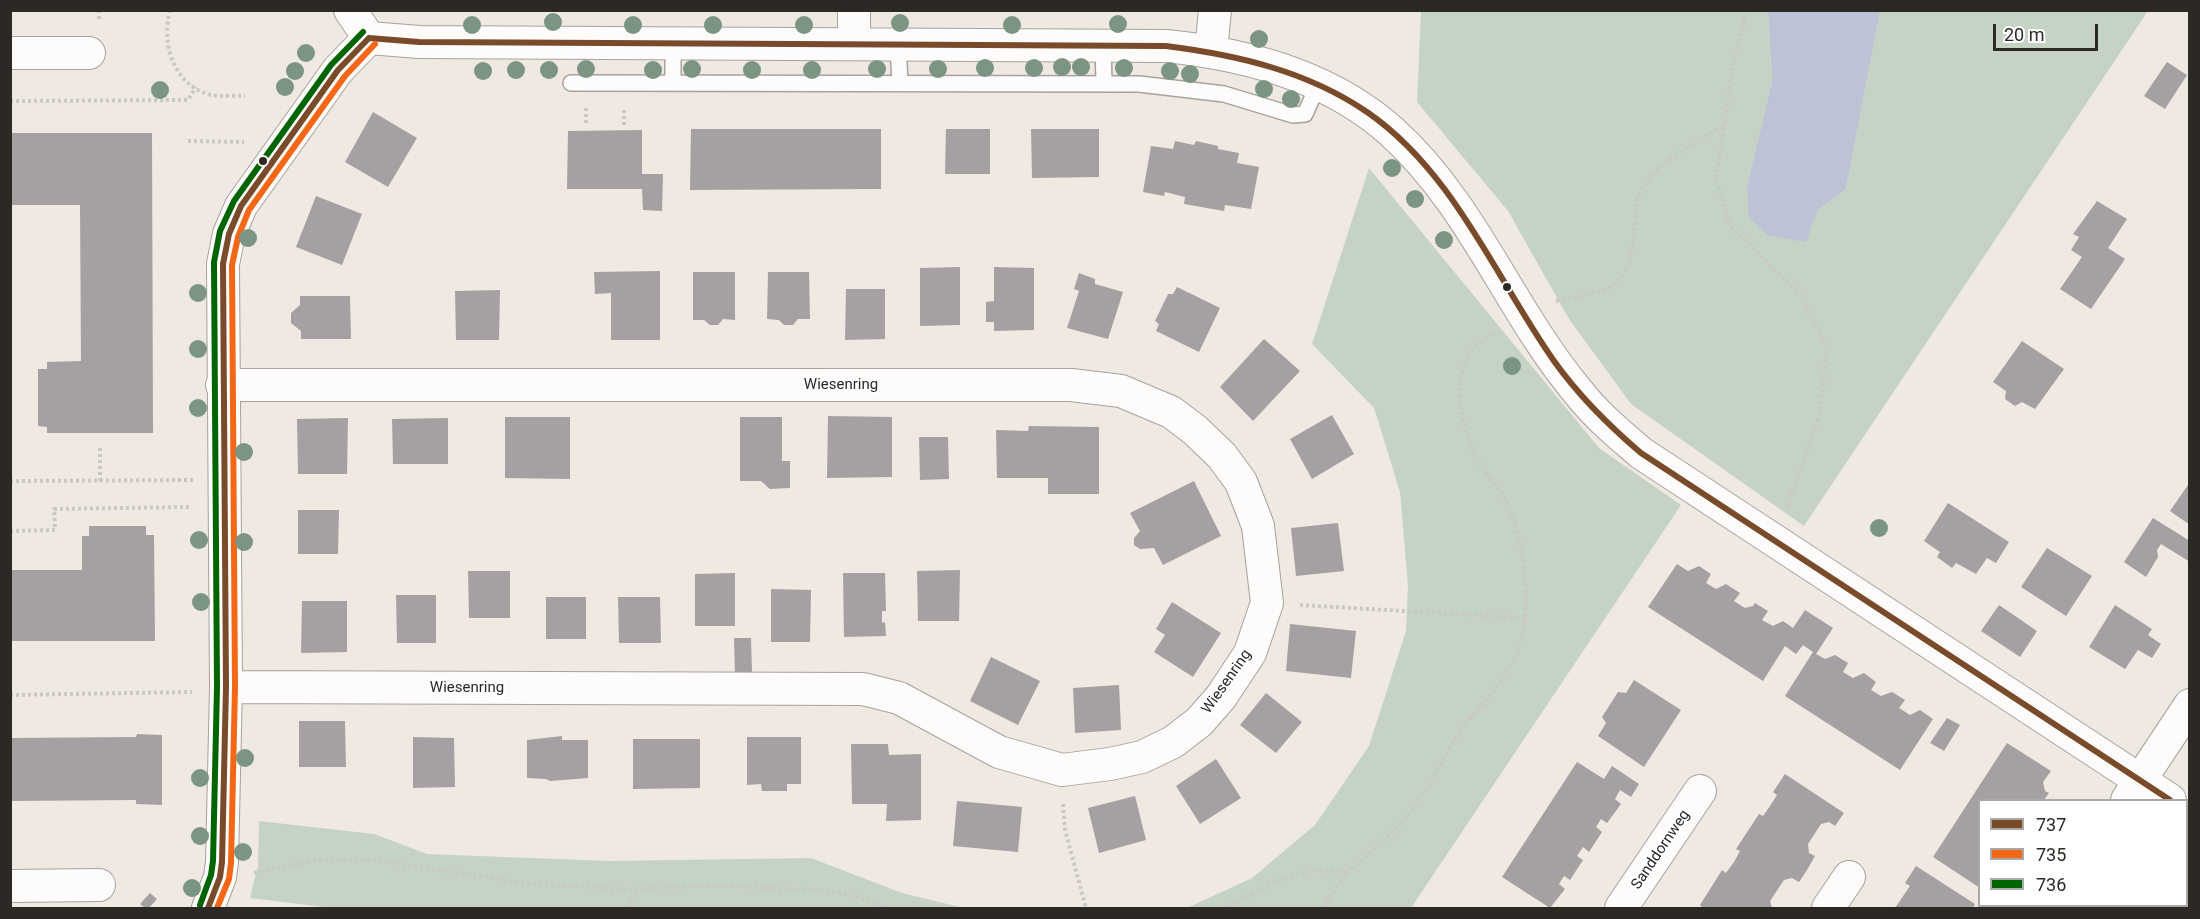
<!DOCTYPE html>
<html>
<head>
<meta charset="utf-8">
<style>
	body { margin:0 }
	#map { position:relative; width:2200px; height:919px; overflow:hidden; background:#efe9e2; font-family:Roboto,sans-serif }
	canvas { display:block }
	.frame { position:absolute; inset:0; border:12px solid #2c2823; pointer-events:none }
	.legend { position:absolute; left:1978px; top:799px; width:210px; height:108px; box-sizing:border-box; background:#fff; border:2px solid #aba9a7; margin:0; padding:8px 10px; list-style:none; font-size:18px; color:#2c2823 }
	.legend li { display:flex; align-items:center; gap:12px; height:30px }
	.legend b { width:30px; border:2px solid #aba9a7 }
	.scale { position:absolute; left:1993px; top:24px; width:105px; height:27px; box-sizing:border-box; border:3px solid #2c2823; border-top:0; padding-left:8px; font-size:18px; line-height:21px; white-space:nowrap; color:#2c2823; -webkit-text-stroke:4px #fff; paint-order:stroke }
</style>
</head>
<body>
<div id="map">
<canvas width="2200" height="919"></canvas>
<div class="frame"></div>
<ul class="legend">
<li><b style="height:8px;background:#7a4b2a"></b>737</li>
<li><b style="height:8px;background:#f46717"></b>735</li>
<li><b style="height:8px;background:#006400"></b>736</li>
</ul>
<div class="scale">20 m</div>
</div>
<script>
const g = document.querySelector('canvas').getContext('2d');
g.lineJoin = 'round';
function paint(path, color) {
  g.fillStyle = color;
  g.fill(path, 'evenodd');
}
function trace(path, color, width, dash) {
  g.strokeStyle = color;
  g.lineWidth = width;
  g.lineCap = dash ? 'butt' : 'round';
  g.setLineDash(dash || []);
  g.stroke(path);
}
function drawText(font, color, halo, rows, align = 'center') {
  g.font = font + ' Roboto,sans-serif';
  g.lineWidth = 6;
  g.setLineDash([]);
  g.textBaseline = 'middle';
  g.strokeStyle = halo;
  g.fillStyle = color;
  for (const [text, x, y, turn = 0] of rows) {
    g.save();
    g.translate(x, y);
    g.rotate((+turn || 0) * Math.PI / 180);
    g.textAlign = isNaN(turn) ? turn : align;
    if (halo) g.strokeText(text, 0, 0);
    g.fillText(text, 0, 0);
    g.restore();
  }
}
paint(new Path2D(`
	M1421,11H1768L1772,81L1747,186L1817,211L1846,189L1880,12L1878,11H2148L1804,526L1631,404L1569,319L1508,211L1417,102Z
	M1369,168L1599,448L1681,505L1411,908H1187L1252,878L1315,825L1369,746L1406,631L1408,586L1400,492L1374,408L1312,344Z
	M259,821L374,834L427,854L609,861L811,858L902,893L964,908H332L250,898L258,866Z`), '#c5d3c5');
paint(new Path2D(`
	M1768,11L1880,12L1846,189L1817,211L1806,242L1769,236L1749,218L1747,186L1772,81Z`), '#bbc3d5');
paint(new Path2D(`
	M2167,62L2187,75L2165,109L2144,96Z
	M373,112L417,138L388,187L345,162Z
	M691,129H881V189L690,190Z
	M946,129H990V174H945Z
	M1031,129H1099V177L1032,178Z
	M642,130V174H663L662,211L643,210L642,189H567L568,131Z
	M10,133H152L153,433H47V427L38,426V369H47V362L81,361L80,205H10Z
	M1175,141L1194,145L1196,141L1218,146V149L1239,153L1237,163L1259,167L1251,209L1225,205L1224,211L1184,204L1185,197L1165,192L1164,196L1143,192L1151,146L1173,149Z
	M316,196L362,214L342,265L296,247Z
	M2097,201L2127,219L2108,248L2125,259L2091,309L2060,289L2082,257L2071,250L2079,237L2073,234Z
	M960,267V325L920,326V268Z
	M994,267L1034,268V330L994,331V322H986V302L994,301Z
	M660,271V340H611V293L595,294L594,272Z
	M693,272H735V320L723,319L718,325H710L704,320H693Z
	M768,272H809L810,319H798L793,325H784L779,320L767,319Z
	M1079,273L1095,279V284L1123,292L1108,339L1067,328L1079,291L1074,289Z
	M1177,287L1220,308L1199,352L1156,331L1159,324L1155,321L1168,294H1173Z
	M846,289H885V339L845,340Z
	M500,290L499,340H456L455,291Z
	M300,296H350L351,339H301V331L291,323V313L300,305Z
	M1264,339L1300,371L1253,421L1220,387Z
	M2022,341L2064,369L2035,409L2022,402L2015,406L2005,399L2006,391L1993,382Z
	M1332,415L1354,454L1312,479L1290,439Z
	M828,416L892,417V477L827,478Z
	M505,417H570V479L505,478Z
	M740,417H782V461H790V488L770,489L761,481H740Z
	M348,418L347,474H298L297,419Z
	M448,418V464H393L392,419Z
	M1029,426L1099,427V494H1048V478H997L996,430L1028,431Z
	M919,437H948L949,479L920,480Z
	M1194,481L1221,536L1163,565L1154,548L1140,549L1134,545V538L1140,531L1130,513Z
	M2190,482V525L2170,511Z
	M1948,503L2009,542L1996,563L1987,558L1976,574L1956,563L1952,568L1937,557L1940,552L1924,541Z
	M298,510H339L338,554H298Z
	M2153,518L2190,541V562L2161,544L2157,550L2158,557L2146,577L2124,562Z
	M1338,523L1344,571L1296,576L1291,528Z
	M89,526H146V535H154L155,641H10V570H82V536H89Z
	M2047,548L2092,576L2066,616L2021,587Z
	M1677,564L1688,571L1699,566L1711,574L1706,583L1716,589L1726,584L1740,593L1734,601L1745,608L1753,606L1755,603L1768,611L1762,620L1773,626L1783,621L1793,628L1805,610L1833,628L1816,654L1825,659L1835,655L1848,663L1843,672L1853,678L1864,673L1876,682L1871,690L1881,696L1892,692L1905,700L1899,708L1910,715L1920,710L1933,719L1900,770L1785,696L1813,652L1803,645L1796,654L1785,646L1763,681L1648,607Z
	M960,570L959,621H918L917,571Z
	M468,571H510V618H469Z
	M735,573V626H695V574Z
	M843,573H885L886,611H882V623L885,622L886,636L844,637Z
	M771,589L811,590L810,642H771Z
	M396,595H436V643H397Z
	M546,597H586V639H546Z
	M618,597H660L661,643H619Z
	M302,601H347V652L301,653Z
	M1172,602L1221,633L1193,677L1154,652L1165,635L1156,629Z
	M1999,605L2037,631L2020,657L1981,631Z
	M2115,605L2152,629L2148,635L2161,644L2152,658L2138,650L2125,669L2089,647Z
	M1290,624L1356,631L1351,678L1286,671Z
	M734,638H751L752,673L735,674Z
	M991,657L1040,681L1018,725L970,701Z
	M1634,680L1681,710L1644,767L1598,736L1606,723L1602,717L1618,692L1626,693Z
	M1119,685L1121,730L1075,733L1073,688Z
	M1266,693L1302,722L1276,753L1240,725Z
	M1947,718L1960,725L1944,751L1930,743Z
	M299,721H345L346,767H299Z
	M137,734L162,735V805L136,804V800L10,801V738L136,737Z
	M562,736V740H588V778L550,781L546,779L527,778V740Z
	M413,737L454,738L455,787L413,788Z
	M747,737H801V784H787V791H762L761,784L747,785Z
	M633,739H700V788L633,789Z
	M2007,743L2051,771L2043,782L2045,791L2049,793L2044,800H1980V888L1933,857Z
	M851,744H888L889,755L921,754V820L886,821L887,804H852Z
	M1216,759L1241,798L1200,824L1176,786Z
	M1577,762L1604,779L1612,766L1639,784L1631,797L1620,790L1615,799L1621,804L1607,823L1601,819L1596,827L1602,832L1589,852L1583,847L1577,856L1583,860L1570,880L1564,876L1559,884L1565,889L1550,908L1502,877Z
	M1785,774L1844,813L1835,826L1829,822L1821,824L1808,844L1809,853L1815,856L1807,870L1799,882L1792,878L1784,880L1770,901L1772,908H1703L1700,905L1722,870L1726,873L1734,862L1740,851L1736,849L1759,814L1763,816L1770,806L1777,795L1773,792Z
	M1135,796L1146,840L1099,853L1088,808Z
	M957,801L1022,807L1018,852L953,846Z
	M2187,862L2190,864V908H2150L2152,906H2187Z
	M1916,866L1975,904L1973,908H1895L1910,886L1905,883Z
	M150,893L157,899L149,908H145L140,904Z`), '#a6a0a2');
const lane = new Path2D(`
	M673,44V83
	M898,44L900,83
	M1103,45L1104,83
	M571,83L1139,84L1224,94L1293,115L1305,114L1318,85`);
const street = new Path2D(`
	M350,10L369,38
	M369,38L419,42L1166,46C1246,54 1331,77 1392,132C1473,205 1510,311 1579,393C1597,416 1619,434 1641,453L2170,800
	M854,44V10
	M1211,51L1215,10
	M10,53H89
	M222,385H1071L1121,391L1171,412L1195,430L1222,456L1241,482L1258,526L1267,603L1250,653L1221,697L1199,722L1173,742L1142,757L1110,764L1062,770L999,752L899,698L863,689L226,687
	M2127,800L2190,705
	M10,886L99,885
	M208,908L220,877L222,862L226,687L223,264L229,234L241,206L338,70L369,38
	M1621,908L1700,791
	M1828,908L1849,877
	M2057,908L2059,906`);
trace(lane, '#a7a29d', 18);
trace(street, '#a7a29d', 34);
trace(new Path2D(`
	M99,10V22
	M170,10C161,44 173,85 211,95C221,97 234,95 245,96
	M1743,10L1745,21L1734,58L1716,179L1730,225L1800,295L1827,348L1819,417L1786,509
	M10,101L188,100L196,87
	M586,108V124
	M624,125V108
	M188,141L244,142
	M1556,301C1618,289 1629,290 1635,224C1636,214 1635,200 1640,192C1659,159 1693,144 1724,125
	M10,481L193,480
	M100,481V447
	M10,531L55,530L54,509L189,507
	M1300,605L1525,618
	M10,695L192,692
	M1063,804L1065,830L1086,908
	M254,873L317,860L367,859L530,884L625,889L714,886L826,890L856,897L888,908
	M625,908L637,889
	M1225,908C1266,887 1299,863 1347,873
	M1323,908C1331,896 1339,882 1349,872C1368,853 1392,836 1408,815C1430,787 1444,754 1464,726C1493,689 1521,669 1525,618C1528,582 1523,544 1510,510C1504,492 1487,478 1478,461C1461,428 1448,376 1477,344C1482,339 1490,335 1495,331`), '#cac8c5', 4, [3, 3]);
trace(lane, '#fdfcfb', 15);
trace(street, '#fdfcfb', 32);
trace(new Path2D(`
	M369,38L419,42L1166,46C1237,55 1307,71 1367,112C1454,172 1495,277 1554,361C1579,396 1608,425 1641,453L2170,800
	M208,908L220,877L222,862L226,687L223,264L229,234L241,206L338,70L369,38`), '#7a4b2a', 6);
trace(new Path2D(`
	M217,908L229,879L231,863L235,687L232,265L238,237L249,210L345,76L375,44`), '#f46717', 6);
trace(new Path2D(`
	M200,905L211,875L213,861L217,687L214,262L220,231L234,201L331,65L363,32`), '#006400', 6);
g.fillStyle = '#7c9582';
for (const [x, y] of [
	[553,22],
	[900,23],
	[1118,24],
	[472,25],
	[633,25],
	[713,25],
	[804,25],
	[1012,25],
	[1259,39],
	[306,53],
	[1062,67],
	[1081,67],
	[985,68],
	[1034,68],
	[1124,68],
	[586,69],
	[692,69],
	[877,69],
	[938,69],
	[516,70],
	[549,70],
	[653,70],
	[752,70],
	[812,70],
	[295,71],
	[483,71],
	[1170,71],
	[1190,74],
	[285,87],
	[1264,89],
	[160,90],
	[1291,99],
	[1392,168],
	[1415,199],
	[248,238],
	[1444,240],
	[198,293],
	[198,349],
	[1512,366],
	[198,408],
	[244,452],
	[1879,528],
	[199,540],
	[244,542],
	[201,602],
	[245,758],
	[200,778],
	[200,836],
	[243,852],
	[192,888]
]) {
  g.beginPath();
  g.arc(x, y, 9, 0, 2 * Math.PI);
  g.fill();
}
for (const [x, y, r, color] of [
	[263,161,5,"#2c2823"],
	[1507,287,5,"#2c2823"]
]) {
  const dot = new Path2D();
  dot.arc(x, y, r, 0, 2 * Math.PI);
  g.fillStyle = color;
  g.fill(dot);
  trace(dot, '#fff', 2);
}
drawText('15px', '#2c2823', '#fff', [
	["Wiesenring",841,385],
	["Wiesenring",1227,682,-55],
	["Wiesenring",467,688],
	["Sanddornweg",1661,850,-56]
]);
</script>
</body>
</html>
